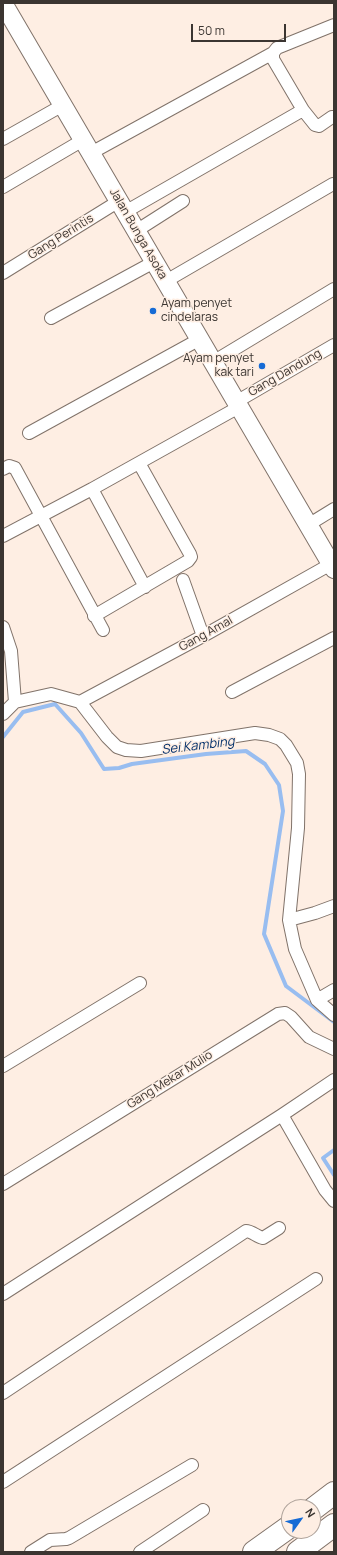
<!DOCTYPE html>
<html>
<head>
<meta charset="utf-8">
<style>
	body { margin:0 }
	#map { position:relative; width:337px; height:1555px; overflow:hidden; background:#feeee3; font-family:Manrope,sans-serif }
	canvas { display:block }
	.frame { position:absolute; inset:0; border:4px solid #3b3531; pointer-events:none }
	.north { position:absolute; left:281px; top:1499px; width:40px; height:40px; box-sizing:border-box; background:#feeee3; border:1px solid #b0a49c; border-radius:50%; rotate:57deg; font-size:11px; font-weight:700; line-height:16px; text-align:center; color:#3b3531 }
	.north::after { content:''; display:block; margin:auto; width:14px; height:18px; background:#166bd5; clip-path:polygon(50% 0,100% 100%,50% 72%,0 100%) }
	.scale { position:absolute; left:191px; top:24px; width:95px; height:18px; box-sizing:border-box; border:2px solid #3b3531; border-top:0; padding-left:5px; font-size:12px; line-height:14px; white-space:nowrap; color:#3b3531; -webkit-text-stroke:3px #feeee3; paint-order:stroke }
</style>
</head>
<body>
<div id="map">
<canvas width="337" height="1555"></canvas>
<div class="frame"></div>
<div class="north">N</div>
<div class="scale">50 m</div>
</div>
<script>
const g = document.querySelector('canvas').getContext('2d');
g.lineJoin = 'round';
function trace(path, color, width, dash) {
  g.strokeStyle = color;
  g.lineWidth = width;
  g.lineCap = dash ? 'butt' : 'round';
  g.setLineDash(dash || []);
  g.stroke(path);
}
function drawText(font, color, halo, rows, align = 'center') {
  g.font = font + ' Manrope,sans-serif';
  g.lineWidth = 3;
  g.setLineDash([]);
  g.textBaseline = 'middle';
  g.strokeStyle = halo;
  g.fillStyle = color;
  for (const [text, x, y, turn = 0] of rows) {
    g.save();
    g.translate(x, y);
    g.rotate((+turn || 0) * Math.PI / 180);
    g.textAlign = isNaN(turn) ? turn : align;
    if (halo) g.strokeText(text, 0, 0);
    g.fillText(text, 0, 0);
    g.restore();
  }
}
trace(new Path2D(`
	M3,737L23,712L55,704L81,733L104,769L119,768L132,764L206,754L246,751L265,764L279,785L283,811L264,934L286,986L334,1022
	M334,1150L323,1158L334,1175`), '#98bdf0', 4);
const street = new Path2D(`
	M303,110L315,125L319,126L332,117
	M3,139L63,105
	M91,153L273,53
	M3,187L83,140
	M125,212L303,110L273,59V53L277,48L334,25
	M136,231L183,201
	M3,273L119,201
	M166,281L333,184
	M51,318L154,262
	M213,362L334,289
	M236,402L334,345
	M29,433L200,339
	M3,469L9,466L15,468L103,630
	M92,489L145,587
	M308,525L334,509
	M3,536L92,489L239,407
	M183,580L203,636
	M94,616L188,561L191,557L190,554L139,463
	M3,627L11,651L15,702
	M232,692L334,638
	M80,702L203,636L331,564
	M3,714L15,702L51,694L80,702L107,737L117,747L126,750L141,751L255,733L269,735L280,739L286,745L297,763L299,774L298,828L289,920L295,949L317,1000L334,1015
	M289,920L315,913L334,906
	M317,1000L334,990
	M3,1066L140,983
	M282,1115L325,1190L334,1201
	M3,1184L278,1014L285,1013L291,1017L309,1037L334,1049
	M3,1294L282,1115L334,1080
	M3,1393L246,1231C252,1231 257,1237 263,1238L279,1228
	M3,1482L316,1279
	M31,1552L50,1540L66,1539L69,1538L192,1465
	M140,1552L203,1510`);
const secondary = new Path2D(`
	M3,3L334,569`);
const highway = new Path2D(`
	M313,1509L334,1493
	M254,1552L289,1527
	M298,1552L334,1525`);
trace(street, '#81736a', 14);
trace(secondary, '#81736a', 20);
trace(highway, '#81736a', 24);
trace(street, '#fff', 12);
trace(secondary, '#fff', 18);
trace(highway, '#fff', 22);
for (const [x, y, r, color] of [
	[153,311,4,"#166bd5"],
	[262,366,4,"#166bd5"]
]) {
  const dot = new Path2D();
  dot.arc(x, y, r, 0, 2 * Math.PI);
  g.fillStyle = color;
  g.fill(dot);
  trace(dot, '#feeee3', 1.5);
}
drawText('12px', '#3b3531', '#feeee3', [
	["Jalan Bunga Asoka",138,234,60],
	["Gang Perintis",61,237,-32],
	["Gang Dandung",285,373,-30],
	["Gang Amal",206,634,-29],
	["Gang Mekar Mulio",170,1080,-32]
]);
drawText('12px', '#3b3531', '#feeee3', [
	["Ayam penyet",161,304],
	["cindelaras",161,318],
	["Ayam penyet",254,359,"right"],
	["kak tari",254,373,"right"]
], 'left');
drawText('italic 13px', '#002e69', '#feeee3', [
	["Sei Kambing",198,746,-7]
]);
</script>
</body>
</html>
